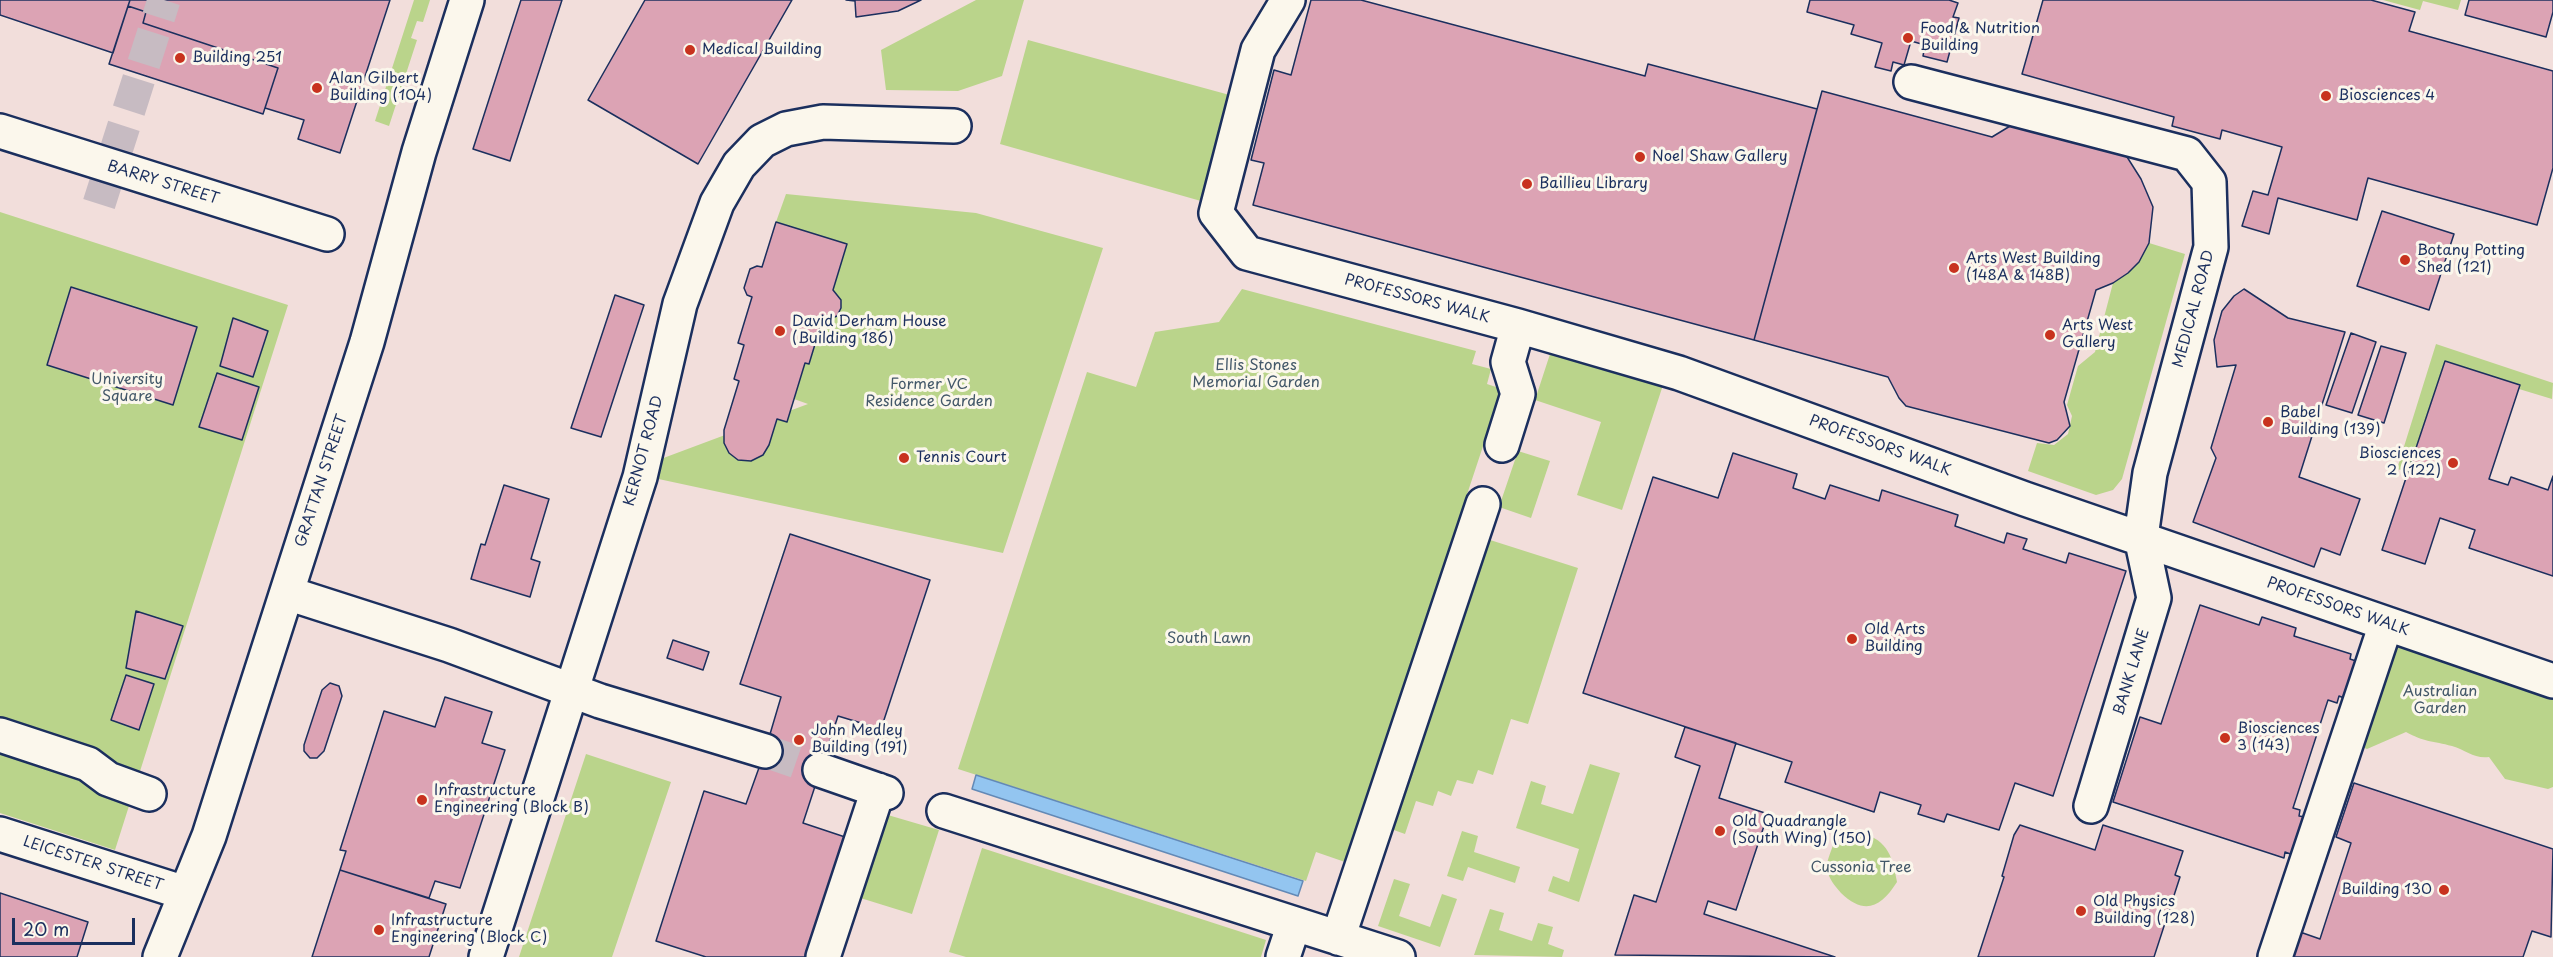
<!DOCTYPE html>
<html>
<head>
<meta charset="utf-8">
<style>
	body { margin:0 }
	#map { position:relative; width:2553px; height:957px; overflow:hidden; background:#f2dedb; font-family:"Playpen Sans",sans-serif }
	canvas { display:block }
	.scale { position:absolute; left:12px; top:918px; width:123px; height:27px; box-sizing:border-box; border:3px solid #1b2f5e; border-top:0; padding-left:8px; font-size:18px; line-height:21px; white-space:nowrap; color:#1b2f5e; -webkit-text-stroke:4px #fbf7ec; paint-order:stroke }
</style>
</head>
<body>
<div id="map">
<canvas width="2553" height="957"></canvas>
<div class="scale">20 m</div>
</div>
<script>
const g = document.querySelector('canvas').getContext('2d');
g.lineJoin = 'round';
function paint(path, color) {
  g.fillStyle = color;
  g.fill(path, 'evenodd');
}
function trace(path, color, width, dash) {
  g.strokeStyle = color;
  g.lineWidth = width;
  g.lineCap = dash ? 'butt' : 'round';
  g.setLineDash(dash || []);
  g.stroke(path);
}
function drawText(font, color, halo, rows, align = 'center') {
  g.font = font + ' "Playpen Sans",sans-serif';
  g.lineWidth = 6;
  g.setLineDash([]);
  g.textBaseline = 'middle';
  g.strokeStyle = halo;
  g.fillStyle = color;
  for (const [text, x, y, turn = 0] of rows) {
    g.save();
    g.translate(x, y);
    g.rotate((+turn || 0) * Math.PI / 180);
    g.textAlign = isNaN(turn) ? turn : align;
    if (halo) g.strokeText(text, 0, 0);
    g.fillText(text, 0, 0);
    g.restore();
  }
}
paint(new Path2D(`
	M414,0H430L423,22L417,21L411,38L417,40L389,126L375,121Z
	M976,0H1024L1002,76L958,91L886,90L881,50Z
	M2383,0H2461L2458,10L2423,1L2420,10Z
	M1028,40L1237,97L1208,203L1000,144Z
	M786,194L976,213L1103,248L1003,553L626,472L808,404L794,399L805,363H809L823,318C837,320 841,313 841,300L833,290L847,244L776,222Z
	M0,212L288,305L115,850L0,813Z
	M2149,243L2185,254L2122,479L2113,490L2096,495L2028,471L2037,443L2054,445L2068,434L2072,416L2067,405L2078,366L2095,352L2113,283C2130,272 2139,261 2149,243Z
	M1242,289L1476,351L1472,364L1491,369L1487,384L1502,389L1345,862L1316,852L1306,881L958,769L1087,372L1136,387L1155,332L1219,322Z
	M2436,344L2553,383L2552,399L2519,389V385L2445,361L2408,472L2397,469Z
	M1551,351L1663,385L1622,510L1577,495L1601,422L1535,400Z
	M1518,451L1550,461L1531,518L1499,507Z
	M1487,539L1578,568L1528,724L1511,719L1493,775L1478,770L1473,784L1457,780L1451,796L1438,791L1433,806L1416,801L1405,834L1391,829Z
	M2407,642L2553,695V787L2548,789L2505,779L2489,757C2474,759 2466,750 2452,746C2433,741 2424,742 2406,732L2367,749L2358,745L2389,653Z
	M586,754L671,782L612,957H519Z
	M1590,764L1620,773L1579,902L1548,891L1553,876L1569,882L1579,849L1516,828L1531,781L1546,786L1541,804L1573,814Z
	M881,813L939,830L912,914L854,896Z
	M1462,831L1478,836L1474,852L1520,867L1515,883L1468,867L1463,881L1447,876Z
	M1856,831C1886,839 1892,852 1897,882C1881,907 1865,916 1841,893C1835,886 1828,878 1827,868C1826,862 1831,852 1833,845Z
	M982,848L1266,940L1261,957H966L949,952Z
	M1394,879L1410,884L1399,916L1430,927L1442,894L1457,899L1440,947L1378,926Z
	M1490,909L1504,913L1499,930L1532,941L1538,923L1553,927L1548,944L1564,950L1562,957L1474,955Z`), '#bad48b');
const water = new Path2D(`
	M976,775L1303,881L1298,896L972,789Z`);
paint(water, '#93c5f0');
trace(water, '#6389b6', 1.5);
const building = new Path2D(`
	M0,0H130L113,53L0,15Z
	M130,0H390L340,153L298,139L304,120L265,108L278,68L143,23L146,12L128,6Z
	M521,0H562L510,161L473,149Z
	M645,0H792L698,164L588,100Z
	M846,0H921L898,11L856,17L855,1Z
	M1311,0H1361L1645,76L1648,64L1817,109L1754,340L1253,205L1264,163L1251,160L1274,70L1291,75Z
	M1810,0H1949L1958,3L1953,17L1959,18L1947,62L1923,56L1925,45L1911,41L1904,65L1893,62L1891,71L1875,67L1882,43L1851,34L1854,25L1807,12Z
	M2043,0H2371L2415,12L2409,31L2553,71V168L2537,225L2368,178L2357,220L2278,198L2269,234L2242,226L2253,191L2268,195L2282,147L2222,130L2220,139L2172,126L2174,117L2022,74Z
	M2469,0H2553V12L2546,37L2465,15Z
	M128,6L146,12L143,23L278,68L263,114L109,64Z
	M1822,91L1992,137L2020,120L2122,149L2141,179L2153,207L2149,243L2139,262L2128,273L2113,283L2096,290L2064,402L2070,426L2057,440L2049,443L1906,406L1899,398L1888,377L1754,340Z
	M2382,211L2454,234L2429,310L2357,286Z
	M776,222L847,244L833,290L841,300V308L837,316L830,319L823,318L809,364L805,363L787,422L777,419L769,445L763,455L751,461L738,460L729,453L724,443V430L739,381L734,379L744,345L738,343L752,297L747,295L744,288L750,269L757,266L762,267Z
	M71,287L197,327L173,405L47,365Z
	M2244,289L2288,318L2345,332L2299,477L2360,499L2340,555L2321,548L2314,567L2193,522L2216,458L2211,448L2236,365L2217,367L2214,340L2222,311L2234,296Z
	M615,295L644,305L601,437L571,428Z
	M233,318L268,331L253,377L220,366Z
	M2351,333L2376,342L2352,413L2326,405Z
	M2381,346L2406,353L2384,423L2358,415Z
	M2445,361L2520,385L2489,479L2508,485L2511,477L2548,490L2553,476V576L2469,548L2475,530L2440,518L2425,564L2382,550Z
	M217,373L259,387L242,440L199,427Z
	M1733,453L1797,474L1793,488L1825,499L1830,485L1879,501L1882,490L1958,515L1955,526L2004,543L2007,533L2027,539L2023,549L2066,563L2069,553L2126,571L2053,796L2015,783L1999,830L1947,814L1944,822L1918,814L1921,805L1880,792L1874,812L1785,782L1792,762L1583,693L1653,477L1718,498Z
	M504,485L549,499L531,559L540,562L530,597L471,579L481,544L485,545Z
	M790,534L930,580L881,729L838,716L803,823L845,837L806,957H706L656,941L704,791L746,804L765,751L781,697L740,684Z
	M2200,605L2259,625L2262,617L2296,628L2294,636L2351,654L2350,659L2356,661L2344,698L2339,696L2337,703L2328,700L2293,808L2300,810L2299,816L2305,817L2293,855L2285,852L2284,858L2113,802L2140,717L2161,724Z
	M136,611L183,626L165,679L126,668Z
	M673,640L709,652L703,670L667,658Z
	M126,675L154,684L139,730L111,720Z
	M330,683L339,686L342,696L324,751L317,758H310L304,751V745L322,690Z
	M445,697L492,712L482,743L505,750L460,888L435,881L429,898L340,870L346,851L340,850L384,711L435,727Z
	M1685,727L1736,743L1719,798L1768,814L1736,910L1708,901L1704,914L1835,957L1615,955L1634,895L1656,902L1700,766L1675,757Z
	M2354,783L2553,849L2551,937L2532,931L2523,957H2292L2300,932L2320,939L2351,843L2336,837Z
	M2020,825L2095,850L2103,825L2183,851L2175,875L2180,877L2154,957H1978L2004,877L2002,876L2014,835Z
	M340,870L446,904L429,957H312Z
	M0,893L88,922L77,957H0Z`);
paint(building, '#dca3b4');
trace(building, '#1b2f5e', 1.5);
trace(new Path2D(`
	M99,204L164,0
	M765,751L820,770`), '#c7bbc2', 33, [33, 16]);
const minor = new Path2D(`
	M1288,0L1258,50L1216,213L1247,253L1518,326L1679,373L2025,499L2553,681
	M1911,82L2187,154L2209,182L2211,247L2150,473L2141,537L2154,598L2091,806
	M0,131L327,234
	M1502,445L1518,394L1508,362L1518,326
	M287,593L449,645L600,701L765,751
	M0,735L88,764L108,779L149,794
	M820,770L886,793
	M944,811L1398,957
	M0,834L185,893
	M1338,938L1483,504
	M160,957L209,836L242,732L367,342L419,152L467,0
	M486,957L640,477L680,304L717,203L739,165L762,141L786,129L823,122L954,126
	M823,957L878,790
	M1283,957L1294,924
	M2275,957L2386,624`);
trace(minor, '#1b2f5e', 38);
trace(minor, '#fbf7ec', 33);
for (const [x, y, r, color] of [
	[1908,38,6,"#c8321e"],
	[690,50,6,"#c8321e"],
	[180,58,6,"#c8321e"],
	[317,88,6,"#c8321e"],
	[2326,96,6,"#c8321e"],
	[1640,157,6,"#c8321e"],
	[1527,184,6,"#c8321e"],
	[2405,260,6,"#c8321e"],
	[1954,268,6,"#c8321e"],
	[780,331,6,"#c8321e"],
	[2050,335,6,"#c8321e"],
	[2268,422,6,"#c8321e"],
	[904,458,6,"#c8321e"],
	[2453,463,6,"#c8321e"],
	[1852,639,6,"#c8321e"],
	[2225,738,6,"#c8321e"],
	[799,740,6,"#c8321e"],
	[422,800,6,"#c8321e"],
	[1720,831,6,"#c8321e"],
	[2444,890,6,"#c8321e"],
	[2081,911,6,"#c8321e"],
	[379,930,6,"#c8321e"]
]) {
  const dot = new Path2D();
  dot.arc(x, y, r, 0, 2 * Math.PI);
  g.fillStyle = color;
  g.fill(dot);
  trace(dot, '#fbf7ec', 2);
}
drawText('15px', '#1b2f5e', '#fbf7ec', [
	["Food & Nutrition",1920,29],
	["Building",1920,46],
	["Medical Building",702,50],
	["Building 251",192,58],
	["Alan Gilbert",329,79],
	["Building (104)",329,96],
	["Biosciences 4",2338,96],
	["Noel Shaw Gallery",1652,157],
	["Baillieu Library",1539,184],
	["Botany Potting",2417,251],
	["Shed (121)",2417,268],
	["Arts West Building",1966,259],
	["(148A & 148B)",1966,276],
	["David Derham House",792,322],
	["(Building 186)",792,339],
	["Arts West",2062,326],
	["Gallery",2062,343],
	["Babel",2280,413],
	["Building (139)",2280,430],
	["Biosciences",2441,454,"right"],
	["2 (122)",2441,471,"right"],
	["Tennis Court",916,458],
	["Old Arts",1864,630],
	["Building",1864,647],
	["Biosciences",2237,729],
	["3 (143)",2237,746],
	["John Medley",811,731],
	["Building (191)",811,748],
	["Infrastructure",434,791],
	["Engineering (Block B)",434,808],
	["Old Quadrangle",1732,822],
	["(South Wing) (150)",1732,839],
	["Building 130",2432,890,"right"],
	["Old Physics",2093,902],
	["Building (128)",2093,919],
	["Infrastructure",391,921],
	["Engineering (Block C)",391,938]
], 'left');
drawText('15px', '#1b2f5e', '#fbf7ec', [
	["BARRY STREET",163,183,17],
	["PROFESSORS WALK",1417,299,15],
	["MEDICAL ROAD",2194,309,-75],
	["PROFESSORS WALK",1880,446,20],
	["KERNOT ROAD",644,451,-75],
	["GRATTAN STREET",322,481,-72],
	["PROFESSORS WALK",2338,607,19],
	["BANK LANE",2132,672,-73],
	["LEICESTER STREET",93,864,18]
]);
drawText('15px', '#435869', '#fbf7ec', [
	["Ellis Stones",1256,366],
	["Memorial Garden",1256,383],
	["University",127,380],
	["Square",127,397],
	["Former VC",929,385],
	["Residence Garden",929,402],
	["South Lawn",1209,639],
	["Australian",2440,692],
	["Garden",2440,709],
	["Cussonia Tree",1861,868]
]);
</script>
</body>
</html>
